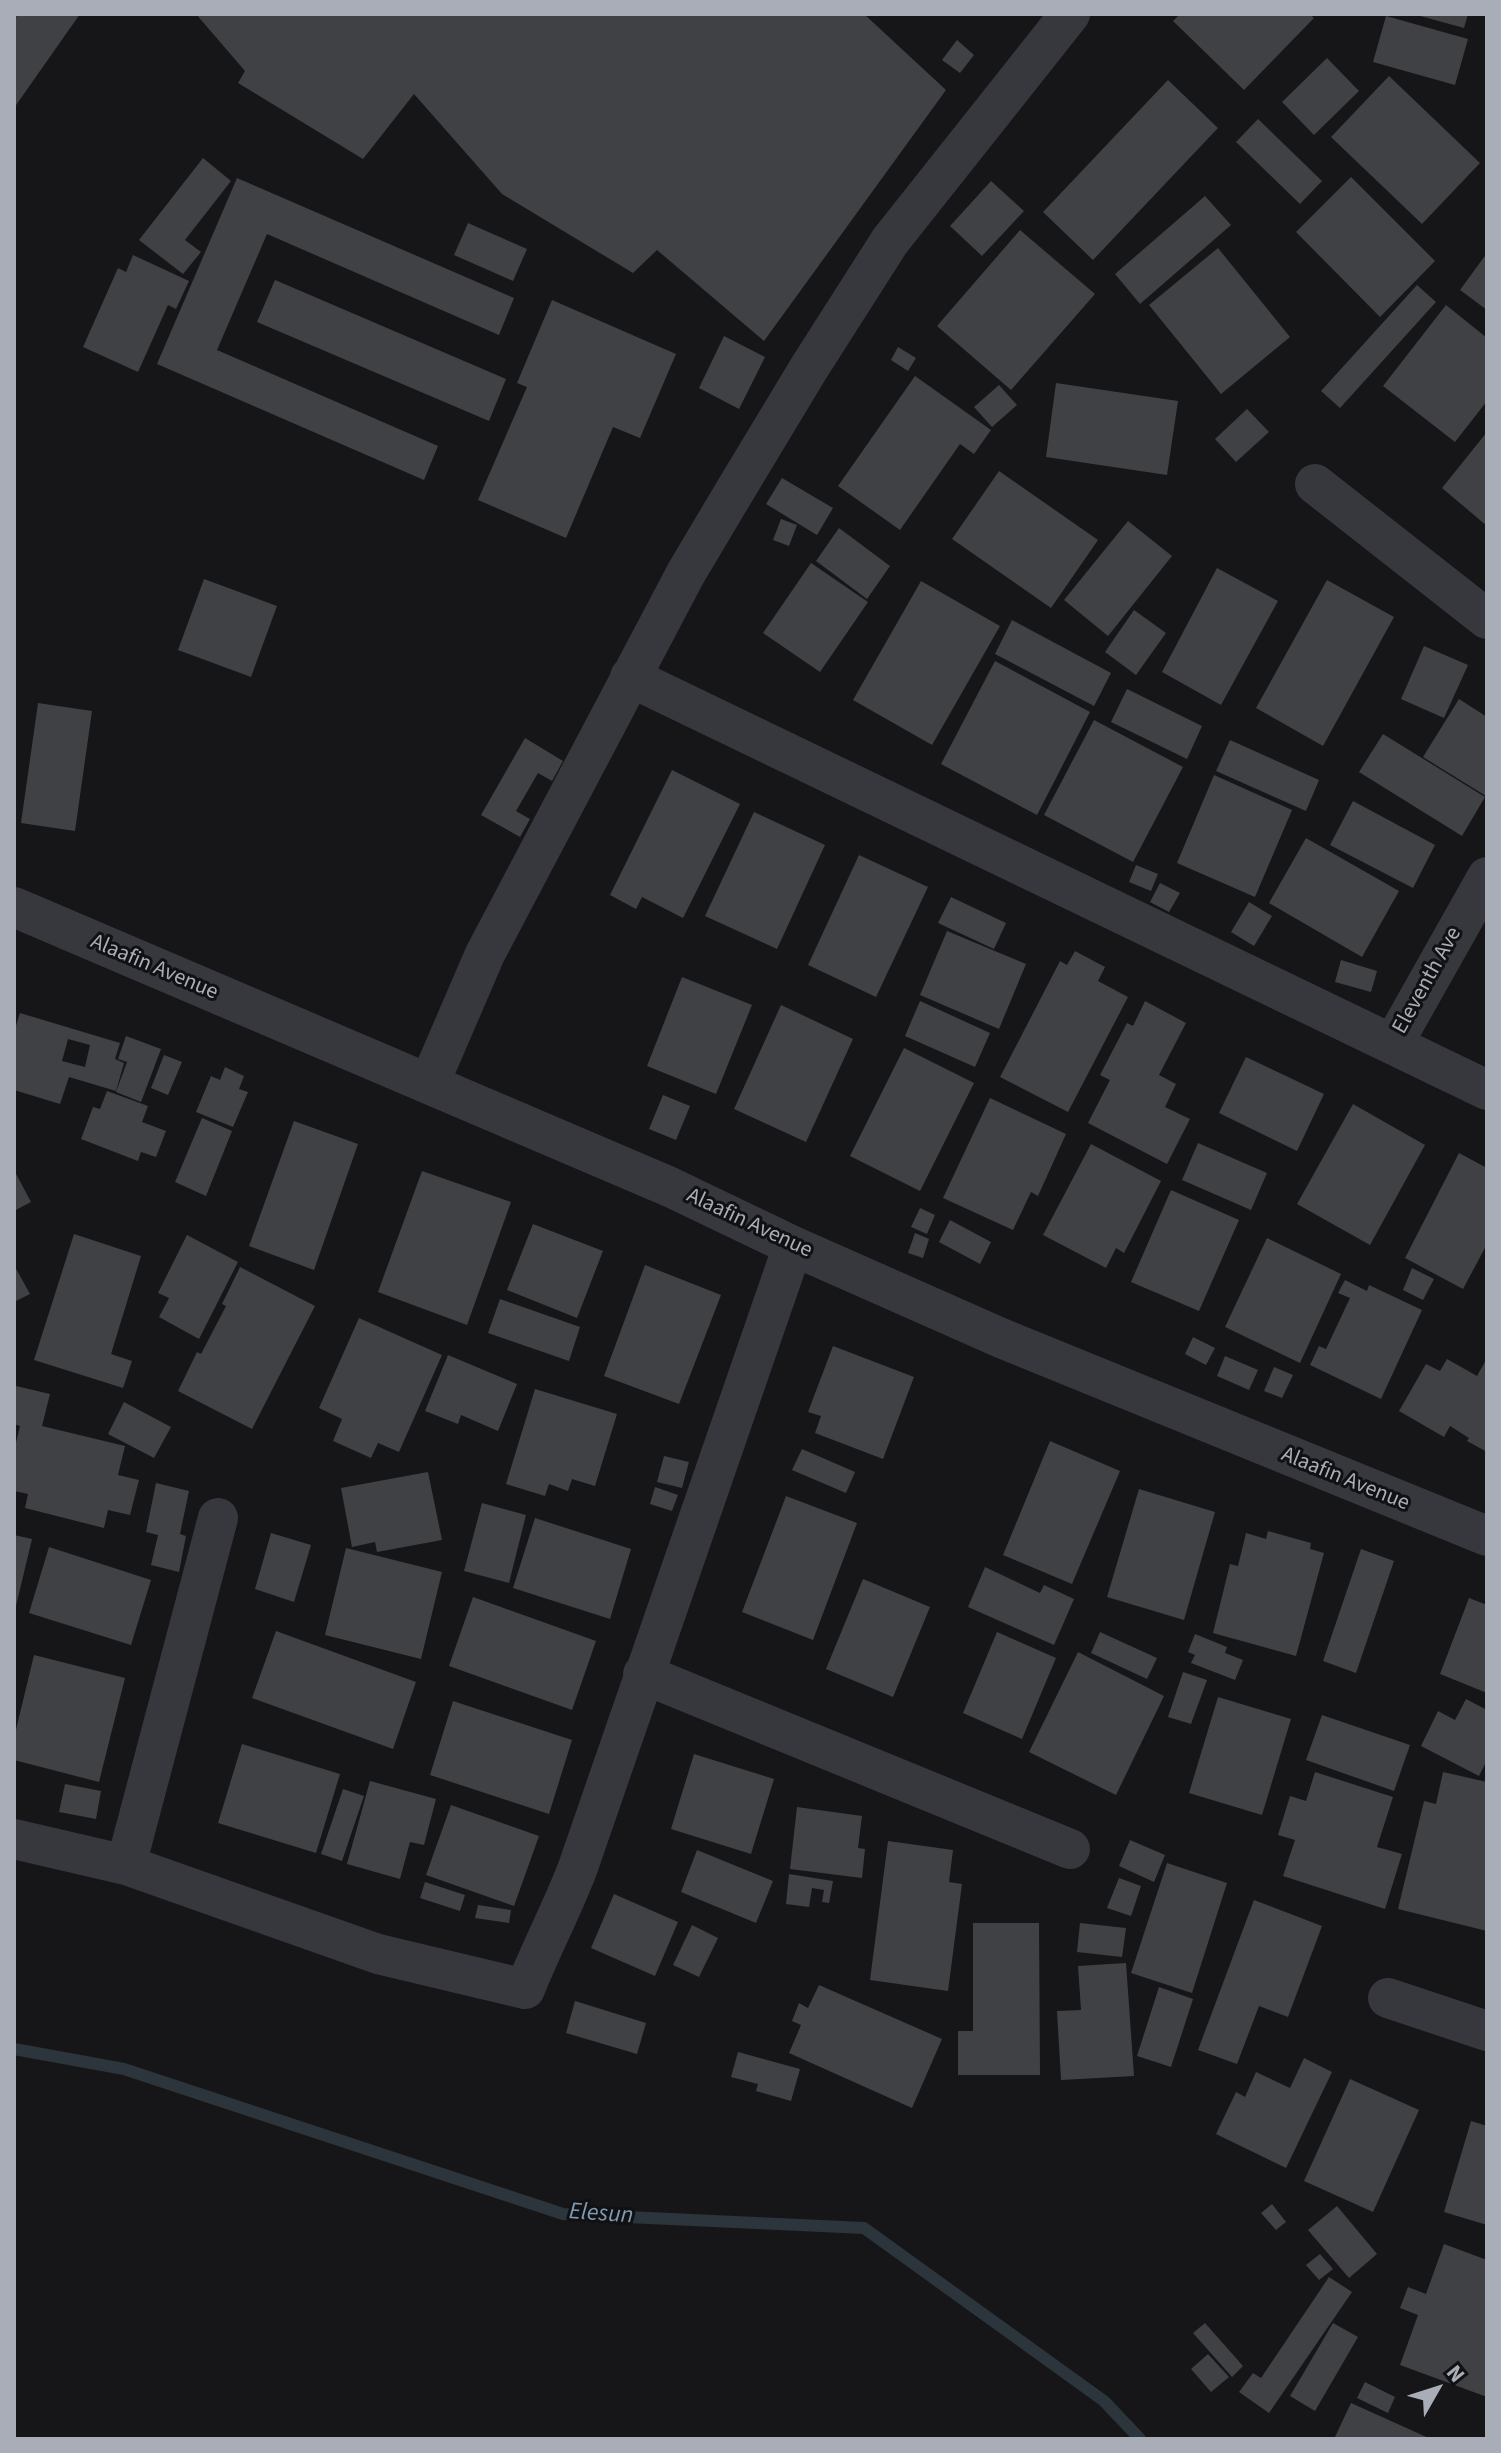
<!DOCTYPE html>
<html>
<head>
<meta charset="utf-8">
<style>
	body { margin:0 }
	#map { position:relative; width:1501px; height:2453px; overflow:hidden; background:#161618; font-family:"Source Sans 3",sans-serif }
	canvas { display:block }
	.frame { position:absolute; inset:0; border:16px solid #a8adb8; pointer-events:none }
	.north { position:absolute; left:1397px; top:2349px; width:80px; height:80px; -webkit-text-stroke:6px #111113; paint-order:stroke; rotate:51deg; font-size:22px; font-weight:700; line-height:32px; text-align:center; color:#a8adb8 }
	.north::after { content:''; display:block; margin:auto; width:28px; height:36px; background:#a8adb8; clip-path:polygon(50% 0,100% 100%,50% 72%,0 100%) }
</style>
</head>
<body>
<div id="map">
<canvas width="1501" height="2453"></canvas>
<div class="frame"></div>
<div class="north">N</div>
</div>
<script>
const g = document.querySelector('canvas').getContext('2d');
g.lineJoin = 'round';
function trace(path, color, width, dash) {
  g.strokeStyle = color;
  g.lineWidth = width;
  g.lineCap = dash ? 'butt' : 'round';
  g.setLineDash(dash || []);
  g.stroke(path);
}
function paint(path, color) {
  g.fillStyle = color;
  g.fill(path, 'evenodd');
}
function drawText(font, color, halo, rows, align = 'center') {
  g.font = font + ' "Source Sans 3",sans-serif';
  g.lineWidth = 6;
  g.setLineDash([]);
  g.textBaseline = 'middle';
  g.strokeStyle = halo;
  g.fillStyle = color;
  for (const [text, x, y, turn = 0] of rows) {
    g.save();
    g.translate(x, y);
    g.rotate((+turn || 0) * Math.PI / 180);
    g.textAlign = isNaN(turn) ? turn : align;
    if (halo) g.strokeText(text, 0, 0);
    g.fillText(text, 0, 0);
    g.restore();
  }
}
trace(new Path2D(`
	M14,2049L124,2069L563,2214L864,2228L1104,2401L1140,2439`), '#2c353c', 12);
paint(new Path2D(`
	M18,14H80L14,108V20Z
	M196,14H864L946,90L764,341L657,250L633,273L502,194L414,94L363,159L238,83L245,71Z
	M1180,14H1309L1314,18L1244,90L1173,21Z
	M1413,14H1468L1464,28Z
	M1386,16L1468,39L1455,85L1373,62Z
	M957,40L974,55L960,73L942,60Z
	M1327,58L1359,91L1314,135L1282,102Z
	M1389,76L1480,163L1422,224L1331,137Z
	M1168,80L1218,128L1093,260L1043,212Z
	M1258,119L1322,181L1300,204L1236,142Z
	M203,158L231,181L185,240L201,252L183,274L139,240Z
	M1351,177L1435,261L1380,317L1296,232Z
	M237,178L514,298L499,335L267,234L217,350L438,446L424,480L157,364Z
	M991,181L1024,211L982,256L950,226Z
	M1205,196L1231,225L1140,304L1115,274Z
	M468,223L527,249L513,281L454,255Z
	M1020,230L1095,294L1011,390L937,326Z
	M1218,248L1290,337L1221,394L1149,305Z
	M1487,253V310L1460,290Z
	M133,255L189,281L176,309L168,305L138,372L83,347L118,268L126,272Z
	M275,280L506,379L489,421L257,322Z
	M1417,285L1436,302L1340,408L1321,391Z
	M552,300L676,354L640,438L613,427L566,538L478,500L527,387L517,383Z
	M1446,305L1487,338V401L1455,442L1383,386Z
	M724,336L765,357L739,409L699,388Z
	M898,347L916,358L908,371L891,360Z
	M915,376L991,430L974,454L960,444L900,530L838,486Z
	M1056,383L1178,401L1167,475L1046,457Z
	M999,385L1017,405L992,427L974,407Z
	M1247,409L1269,432L1236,462L1215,439Z
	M1487,432V526L1442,488Z
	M999,471L1098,540L1051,608L952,539Z
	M782,478L833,508L817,535L766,504Z
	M781,519L797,525L789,546L773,540Z
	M1128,521L1172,556L1108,636L1064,600Z
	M839,528L890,566L867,599L816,561Z
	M811,563L868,602L820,672L763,633Z
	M1217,568L1278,601L1221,705L1162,672Z
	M204,579L277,606L251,677L178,650Z
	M1327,580L1394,617L1323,746L1256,708Z
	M921,581L1000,626L932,745L853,700Z
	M1134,610L1166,633L1136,675L1105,652Z
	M1012,620L1111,673L1094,706L995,654Z
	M1424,646L1468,665L1444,718L1401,699Z
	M995,661L1090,712L1037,815L941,764Z
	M1127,689L1202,726L1187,759L1111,722Z
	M1459,699L1487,717L1486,796L1423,757Z
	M38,703L92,711L75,831L21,823Z
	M1094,720L1183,767L1133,862L1044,815Z
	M1383,734L1485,797L1462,836L1359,772Z
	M525,738L563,761L552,781L538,773L516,811L530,819L520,837L481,815Z
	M1230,740L1319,780L1306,811L1216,771Z
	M672,770L740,804L683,918L642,897L636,909L610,895Z
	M1214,775L1292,810L1255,897L1177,863Z
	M1353,801L1435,845L1413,888L1330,845Z
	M754,812L825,845L777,949L705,916Z
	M1306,838L1399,891L1362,957L1269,903Z
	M859,855L928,887L876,997L808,965Z
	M1136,865L1158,874L1151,891L1129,882Z
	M1160,883L1180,893L1169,912L1150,902Z
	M951,897L1006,923L994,949L938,923Z
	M1249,902L1272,916L1254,946L1231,932Z
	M947,931L1026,964L999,1029L920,995Z
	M1075,951L1105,967L1098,981L1128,997L1068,1112L1000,1077L1060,961L1067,965Z
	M1341,960L1377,971L1371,992L1335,982Z
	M682,977L752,1005L716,1094L647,1066Z
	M920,1001L990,1033L975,1067L905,1036Z
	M1145,1001L1186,1023L1159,1075L1176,1084L1165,1107L1190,1119L1167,1164L1088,1123L1110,1080L1100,1075L1127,1023L1133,1026Z
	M781,1005L853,1039L806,1142L734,1109Z
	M20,1013L120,1043L115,1059L124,1063L116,1091L69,1077L60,1104L14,1090V1032ZM68,1039L90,1045L85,1067L62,1061Z
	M126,1036L161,1049L141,1102L116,1092L127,1062L118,1059Z
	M904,1048L974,1083L920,1191L850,1156Z
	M164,1055L182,1062L168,1095L151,1088Z
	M1246,1057L1324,1094L1297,1151L1219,1113Z
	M225,1067L244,1076L239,1089L248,1092L233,1127L196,1112L211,1076L220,1080Z
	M107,1091L148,1106L142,1122L166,1131L156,1157L141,1152L138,1161L81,1139L93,1107L100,1109Z
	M663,1095L690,1106L676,1140L649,1129Z
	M990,1098L1066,1134L1038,1196L1031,1192L1013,1230L943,1198Z
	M1353,1104L1425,1145L1370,1245L1297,1204Z
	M202,1118L232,1131L206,1196L175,1182Z
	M294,1121L358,1144L314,1270L249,1246Z
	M1198,1143L1267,1173L1251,1210L1182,1180Z
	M1091,1144L1161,1181L1124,1253L1116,1248L1106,1268L1043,1235Z
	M1459,1153L1487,1168V1244L1463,1289L1405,1258Z
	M14,1170L31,1202L14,1211Z
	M422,1171L511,1202L467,1325L378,1292Z
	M1171,1190L1239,1220L1199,1311L1131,1282Z
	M920,1208L935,1215L927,1234L911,1227Z
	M950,1220L991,1242L980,1264L939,1242Z
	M533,1224L603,1251L577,1318L507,1290Z
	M915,1233L929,1239L923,1258L908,1253Z
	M74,1234L141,1256L111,1354L132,1361L123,1388L34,1360Z
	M187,1235L238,1262L199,1339L159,1317L169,1298L158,1293Z
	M1267,1238L1341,1274L1300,1363L1225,1327Z
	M14,1265L30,1294L14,1302Z
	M645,1265L721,1295L679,1404L604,1376Z
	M240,1267L315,1306L252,1429L178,1391L197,1352L201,1354L226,1306L222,1304Z
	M1412,1268L1434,1279L1423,1300L1403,1290Z
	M1345,1280L1367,1291L1369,1285L1422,1310L1381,1399L1310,1365L1319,1346L1326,1349L1350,1298L1338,1293Z
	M500,1299L580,1327L569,1361L488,1333Z
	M359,1318L442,1355L399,1452L378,1443L371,1458L333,1441L342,1419L319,1408Z
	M1193,1337L1215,1348L1206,1365L1185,1354Z
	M833,1346L914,1377L883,1459L815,1433L821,1416L808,1412Z
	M448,1355L517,1384L498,1431L461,1415L458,1424L425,1411Z
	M1225,1356L1258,1370L1249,1390L1217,1376Z
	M1487,1358V1452L1467,1441L1469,1438L1450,1426L1444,1437L1399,1411L1426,1364L1440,1371L1447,1359L1477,1376Z
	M1274,1367L1293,1375L1282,1398L1264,1391Z
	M16,1386L50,1394L42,1426L125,1446L118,1475L139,1480L130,1515L108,1510L104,1528L25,1508L28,1494L14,1491V1451L20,1426L14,1424Z
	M535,1389L617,1414L595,1486L572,1479L568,1491L549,1484L545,1496L506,1484Z
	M124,1402L171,1427L154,1458L108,1434Z
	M1050,1441L1120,1471L1072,1584L1003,1555Z
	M802,1449L855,1472L846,1493L792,1470Z
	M664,1456L689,1462L682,1488L657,1482Z
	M428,1472L442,1540L377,1552L375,1542L352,1547L341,1488Z
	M156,1483L189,1491L180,1534L186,1536L179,1572L151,1565L158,1535L146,1532Z
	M655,1487L678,1495L672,1511L650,1504Z
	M1139,1489L1215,1512L1184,1620L1107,1597Z
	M786,1496L857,1523L813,1640L742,1612Z
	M482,1503L526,1515L509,1583L464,1571Z
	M535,1518L631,1549L610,1619L513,1588Z
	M1268,1531L1311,1543L1310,1549L1324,1553L1296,1656L1213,1633L1230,1564L1238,1566L1246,1533L1266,1539Z
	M271,1533L311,1545L294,1602L255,1589Z
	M14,1535L32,1539L15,1610H14Z
	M49,1547L151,1580L131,1645L29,1613Z
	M346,1548L442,1572L421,1659L325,1635Z
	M1361,1549L1394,1561L1356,1673L1323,1661Z
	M985,1567L1040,1593L1044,1585L1074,1599L1054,1645L968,1607Z
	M863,1579L930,1607L893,1697L826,1669Z
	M473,1597L596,1641L572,1710L449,1666Z
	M1469,1598L1487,1605V1693L1440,1674Z
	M276,1631L416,1682L393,1749L252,1698Z
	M997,1632L1056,1658L1022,1739L963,1713Z
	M1100,1632L1157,1658L1147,1679L1091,1653Z
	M1195,1634L1227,1647L1225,1653L1243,1660L1235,1680L1191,1663L1195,1655L1188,1652Z
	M1078,1652L1164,1696L1116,1795L1029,1752Z
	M34,1655L125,1678L99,1782L14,1760V1738Z
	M1183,1672L1207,1680L1191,1724L1168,1717Z
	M1218,1697L1291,1719L1262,1815L1189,1793Z
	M1466,1699L1487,1710V1760L1479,1776L1421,1746L1438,1711L1455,1720Z
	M453,1701L572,1740L549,1814L430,1775Z
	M1322,1715L1410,1745L1394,1791L1306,1760Z
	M242,1744L340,1774L316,1853L218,1823Z
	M694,1754L774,1779L751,1854L671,1829Z
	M1315,1772L1393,1797L1377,1847L1402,1854L1385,1909L1283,1876L1295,1840L1278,1835L1290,1796L1306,1801Z
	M1443,1772L1487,1782V1931L1398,1909L1424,1801L1436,1804Z
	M370,1781L436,1799L424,1845L410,1842L400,1879L347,1864Z
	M65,1784L101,1791L96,1819L59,1812Z
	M343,1789L364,1796L342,1861L321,1854Z
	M451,1805L539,1836L514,1906L426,1875Z
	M797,1807L862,1816L858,1848L865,1849L862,1878L790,1869Z
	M1130,1840L1165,1855L1154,1882L1119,1866Z
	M888,1841L953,1850L949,1882L962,1884L948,1991L870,1980Z
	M697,1850L773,1881L756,1923L681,1892Z
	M1167,1863L1227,1883L1192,1993L1131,1973Z
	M789,1874L833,1881L829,1903L822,1902L824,1890L812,1888L809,1907L786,1904Z
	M1119,1878L1141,1886L1131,1916L1107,1908Z
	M425,1882L465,1895L460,1911L420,1898Z
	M614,1894L678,1922L655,1976L591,1948Z
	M1254,1900L1322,1926L1288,2017L1259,2006L1237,2064L1198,2050Z
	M478,1905L511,1910L509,1923L475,1918Z
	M973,1923H1039L1040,2075H958V2031H973Z
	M1080,1923L1126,1928L1122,1957L1077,1952Z
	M692,1925L718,1938L699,1977L673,1965Z
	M1126,1963L1134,2076L1061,2080L1057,2011L1081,2010L1078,1966Z
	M819,1985L942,2039L912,2108L789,2053L801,2025L792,2021L799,2003L808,2008Z
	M1159,1987L1193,1999L1171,2067L1137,2056Z
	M575,2001L646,2023L637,2054L566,2033Z
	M738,2052L800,2069L791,2101L756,2091L758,2084L731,2077Z
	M1304,2058L1332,2072L1286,2168L1216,2134L1236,2092L1245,2097L1256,2072L1290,2088Z
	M1350,2079L1419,2110L1373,2212L1304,2181Z
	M1471,2121L1487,2126V2225L1444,2212Z
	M1272,2204L1286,2222L1276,2230L1261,2213Z
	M1337,2206L1377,2254L1349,2278L1308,2230Z
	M1444,2244L1487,2260V2397L1400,2365L1418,2315L1400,2308L1408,2287L1426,2294Z
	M1320,2254L1333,2269L1319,2280L1306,2265Z
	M1329,2277L1352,2292L1269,2413L1239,2392L1253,2373L1261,2378Z
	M1205,2323L1243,2366L1232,2377L1193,2333Z
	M1333,2323L1358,2337L1315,2411L1290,2396Z
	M1208,2354L1229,2377L1211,2392L1191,2369Z
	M1365,2382L1395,2397L1388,2413L1357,2398Z
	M1351,2403L1431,2439H1334Z`), '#404145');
trace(new Path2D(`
	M1315,484L1487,619
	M630,677L1487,1090
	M14,907L670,1187L793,1246L1001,1338L1487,1536
	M1393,1044L1487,877
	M429,1084L485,954L686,573L733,494L809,368L890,241L1070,14
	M643,1674L1070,1849
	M14,1839L126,1865L378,1954L525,1989C541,1949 561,1911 577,1870L793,1246
	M126,1865L218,1518
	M1388,1998L1487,2031`), '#37383d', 40);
drawText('22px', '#a8adb8', '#111113', [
	["Alaafin Avenue",154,968,23],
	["Eleventh Ave",1428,981,-61],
	["Alaafin Avenue",749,1224,25],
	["Alaafin Avenue",1345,1480,22]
]);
drawText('italic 24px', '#7f9bb3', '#111113', [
	["Elesun",601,2215,4]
]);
</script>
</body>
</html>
